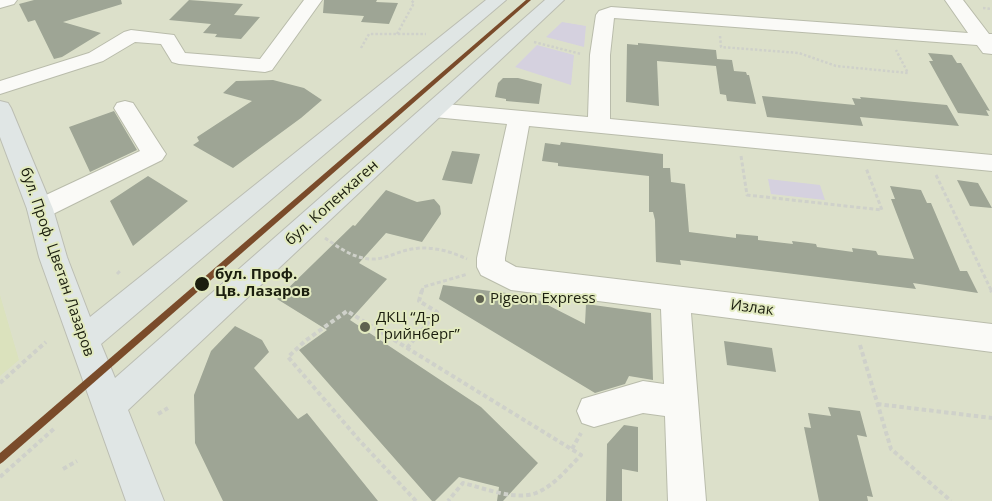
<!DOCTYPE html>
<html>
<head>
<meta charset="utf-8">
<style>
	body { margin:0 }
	canvas { display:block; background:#dce0ca }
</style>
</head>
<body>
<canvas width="992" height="501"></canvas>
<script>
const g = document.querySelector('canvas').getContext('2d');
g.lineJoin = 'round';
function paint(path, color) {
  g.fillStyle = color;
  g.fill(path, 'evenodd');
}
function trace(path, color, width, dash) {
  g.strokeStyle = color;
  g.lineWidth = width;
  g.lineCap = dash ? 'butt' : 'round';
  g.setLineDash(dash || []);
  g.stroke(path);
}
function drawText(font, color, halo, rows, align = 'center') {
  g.font = font + ' "Open Sans",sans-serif';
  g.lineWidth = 4;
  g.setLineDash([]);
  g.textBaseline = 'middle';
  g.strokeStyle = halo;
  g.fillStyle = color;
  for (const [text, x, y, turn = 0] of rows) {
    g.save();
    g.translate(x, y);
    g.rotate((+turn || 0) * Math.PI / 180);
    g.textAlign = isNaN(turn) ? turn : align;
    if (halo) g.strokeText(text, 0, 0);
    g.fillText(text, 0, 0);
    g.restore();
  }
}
paint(new Path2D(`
	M0,295L19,360L0,376Z`), '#dbe2bd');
paint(new Path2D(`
	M562,22L586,26L584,47L546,37Z
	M537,45L574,55L571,85L515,67Z
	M768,179L820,185L825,200L771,194Z`), '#d5d1df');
paint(new Path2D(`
	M34,0H121L122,4L63,22L101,33L62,57L54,59L35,20L28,22L19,4Z
	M189,0L243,4L234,15L260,17L241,39L215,37L217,34L203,33L211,24L169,20Z
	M324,0H377L376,2L398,3L389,24L361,22L364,16L323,13Z
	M638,43L716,50L717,59L732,60L734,71L746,72L747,75H749L756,104L727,101L726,95L720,94L716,66L657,61L659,106L626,102L627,44L638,45Z
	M928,53L952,55L957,63H961L990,111L986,110L989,116L958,113L929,61H933Z
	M503,78H518L542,84L539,104L506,101V99L495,97L498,83Z
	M273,80L304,88L322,100L301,118L233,168L193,145L199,141L197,137L252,101L223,93L236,81Z
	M762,96L855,105L852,98L861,99L860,97L947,105L959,126L860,117L863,126L767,117Z
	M114,111L137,150L90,172L69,127Z
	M561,142L663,154V168H670L671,182L685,184L689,232L736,238V234L758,236V240L793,244L792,241L816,244L817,247L853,252L852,248L876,251L878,255L914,259L891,199H895L890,186L921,190L927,203H931L960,271H967L978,293L913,283L916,289L680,260L681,265L656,262L655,220L653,212H649V176L558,166V163L542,161L545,143L560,145Z
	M452,151L480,154L472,184L442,180Z
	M148,176L188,201L133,246L110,201Z
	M957,180L978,183L992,208L970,206Z
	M386,190L417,202L434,199L440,206L441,214L422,242L386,233L359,263L387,279L350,320L481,407L538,463L503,501H497L499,487L459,477L435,501H432L299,350L327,330L277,299L353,225L355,226Z
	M443,285L530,296L585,324L586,304L651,313L653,380L629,376L625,384L595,393L439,299Z
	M235,326L262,340L269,352L254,368L298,419L307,413L378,501H223L195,443L194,395L211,351Z
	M724,341L772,348L776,372L727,365Z
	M828,407L860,411L867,437L857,435L873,497L867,496L868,501H819L804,427L811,428L808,413L831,416Z
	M624,425L638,427V472L622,469V501H606L607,444Z`), '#9ea595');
const minor = new Path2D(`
	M0,0H17L14,4L0,8Z
	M304,0H322L272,70L265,72L179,64L172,62L161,44L135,42L103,61L0,94V81L89,53L124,32L131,30L174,35L185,53L260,59Z
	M945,0H963L989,34H992V54L983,53L977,45L614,18L610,55V119L992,155V171L529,126L505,258V261L516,267L992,324V352L691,313L706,501H668L665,416L643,413L594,427L582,423L577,411L582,399L643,381L664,384L661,309L511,290L481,275L477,267V258L507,124L434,117L426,115L423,110L426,105L434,103L588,117L590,55L596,15L599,11L611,7L968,33Z
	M125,101L133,103L162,148L166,154L162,160L49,216L40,219L31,216L27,209L31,202L140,151L114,108L117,103Z`);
const major = new Path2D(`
	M486,0H506L101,344L115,378L545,0H564L128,410L164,501H126L39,257L27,209L0,137V101L8,103L11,108L53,209L67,257L90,317Z`);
trace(minor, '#b9bcab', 2);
trace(major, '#bcbeb3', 2);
trace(new Path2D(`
	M983,8L992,9
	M397,34L414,3L411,0
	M720,36L721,47L799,53L836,66L908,73L896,50
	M534,42L581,54
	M361,48L369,34H426`), '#cfd1ca', 2.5, [2.5, 2]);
trace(new Path2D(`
	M741,156L747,195L882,210L866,168
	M936,175L992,292
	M325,238C338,247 353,258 370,259C383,260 395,253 407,250C427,245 448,250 467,259
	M117,274L121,270
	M422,292L423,287L468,274`), '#cfd1ca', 3, [4, 2.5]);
trace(new Path2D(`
	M991,290L992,292
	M860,345L891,449L951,501
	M407,348L437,312L419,301L422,290
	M0,383L46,342
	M877,404L992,418
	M158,414L168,408
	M572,449L581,433
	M63,469L77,461
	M0,477L56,427
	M416,501L359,440L288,357L305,341L347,311L581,455C568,468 554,486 536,493C515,501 484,488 463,483L448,501`), '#cfd1ca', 4, [4.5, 3]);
paint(minor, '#fafaf7');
paint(major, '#e0e6e5');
paint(new Path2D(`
	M526,0H531L3,462L0,464V453Z`), '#7a4b2a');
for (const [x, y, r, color] of [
	[202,284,8,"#1b1e0e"],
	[480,299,5,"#5f6250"],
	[365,327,6,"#5f6250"]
]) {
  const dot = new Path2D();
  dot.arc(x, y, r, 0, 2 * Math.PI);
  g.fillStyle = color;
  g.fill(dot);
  trace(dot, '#e2eac0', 2);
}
drawText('15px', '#1b1e0e', '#e2eac0', [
	["бул. Копенхаген",332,203,-42],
	["бул. Проф. Цветан Лазаров",57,262,71],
	["Излак",752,308,7]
]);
drawText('bold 15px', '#1b1e0e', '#e2eac0', [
	["бул. Проф.",215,275],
	["Цв. Лазаров",215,292]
], 'left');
drawText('15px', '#1b1e0e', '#e2eac0', [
	["Pigeon Express",490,299],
	["ДКЦ “Д-р",376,318],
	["Грийнберг”",376,335]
], 'left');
</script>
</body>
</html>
